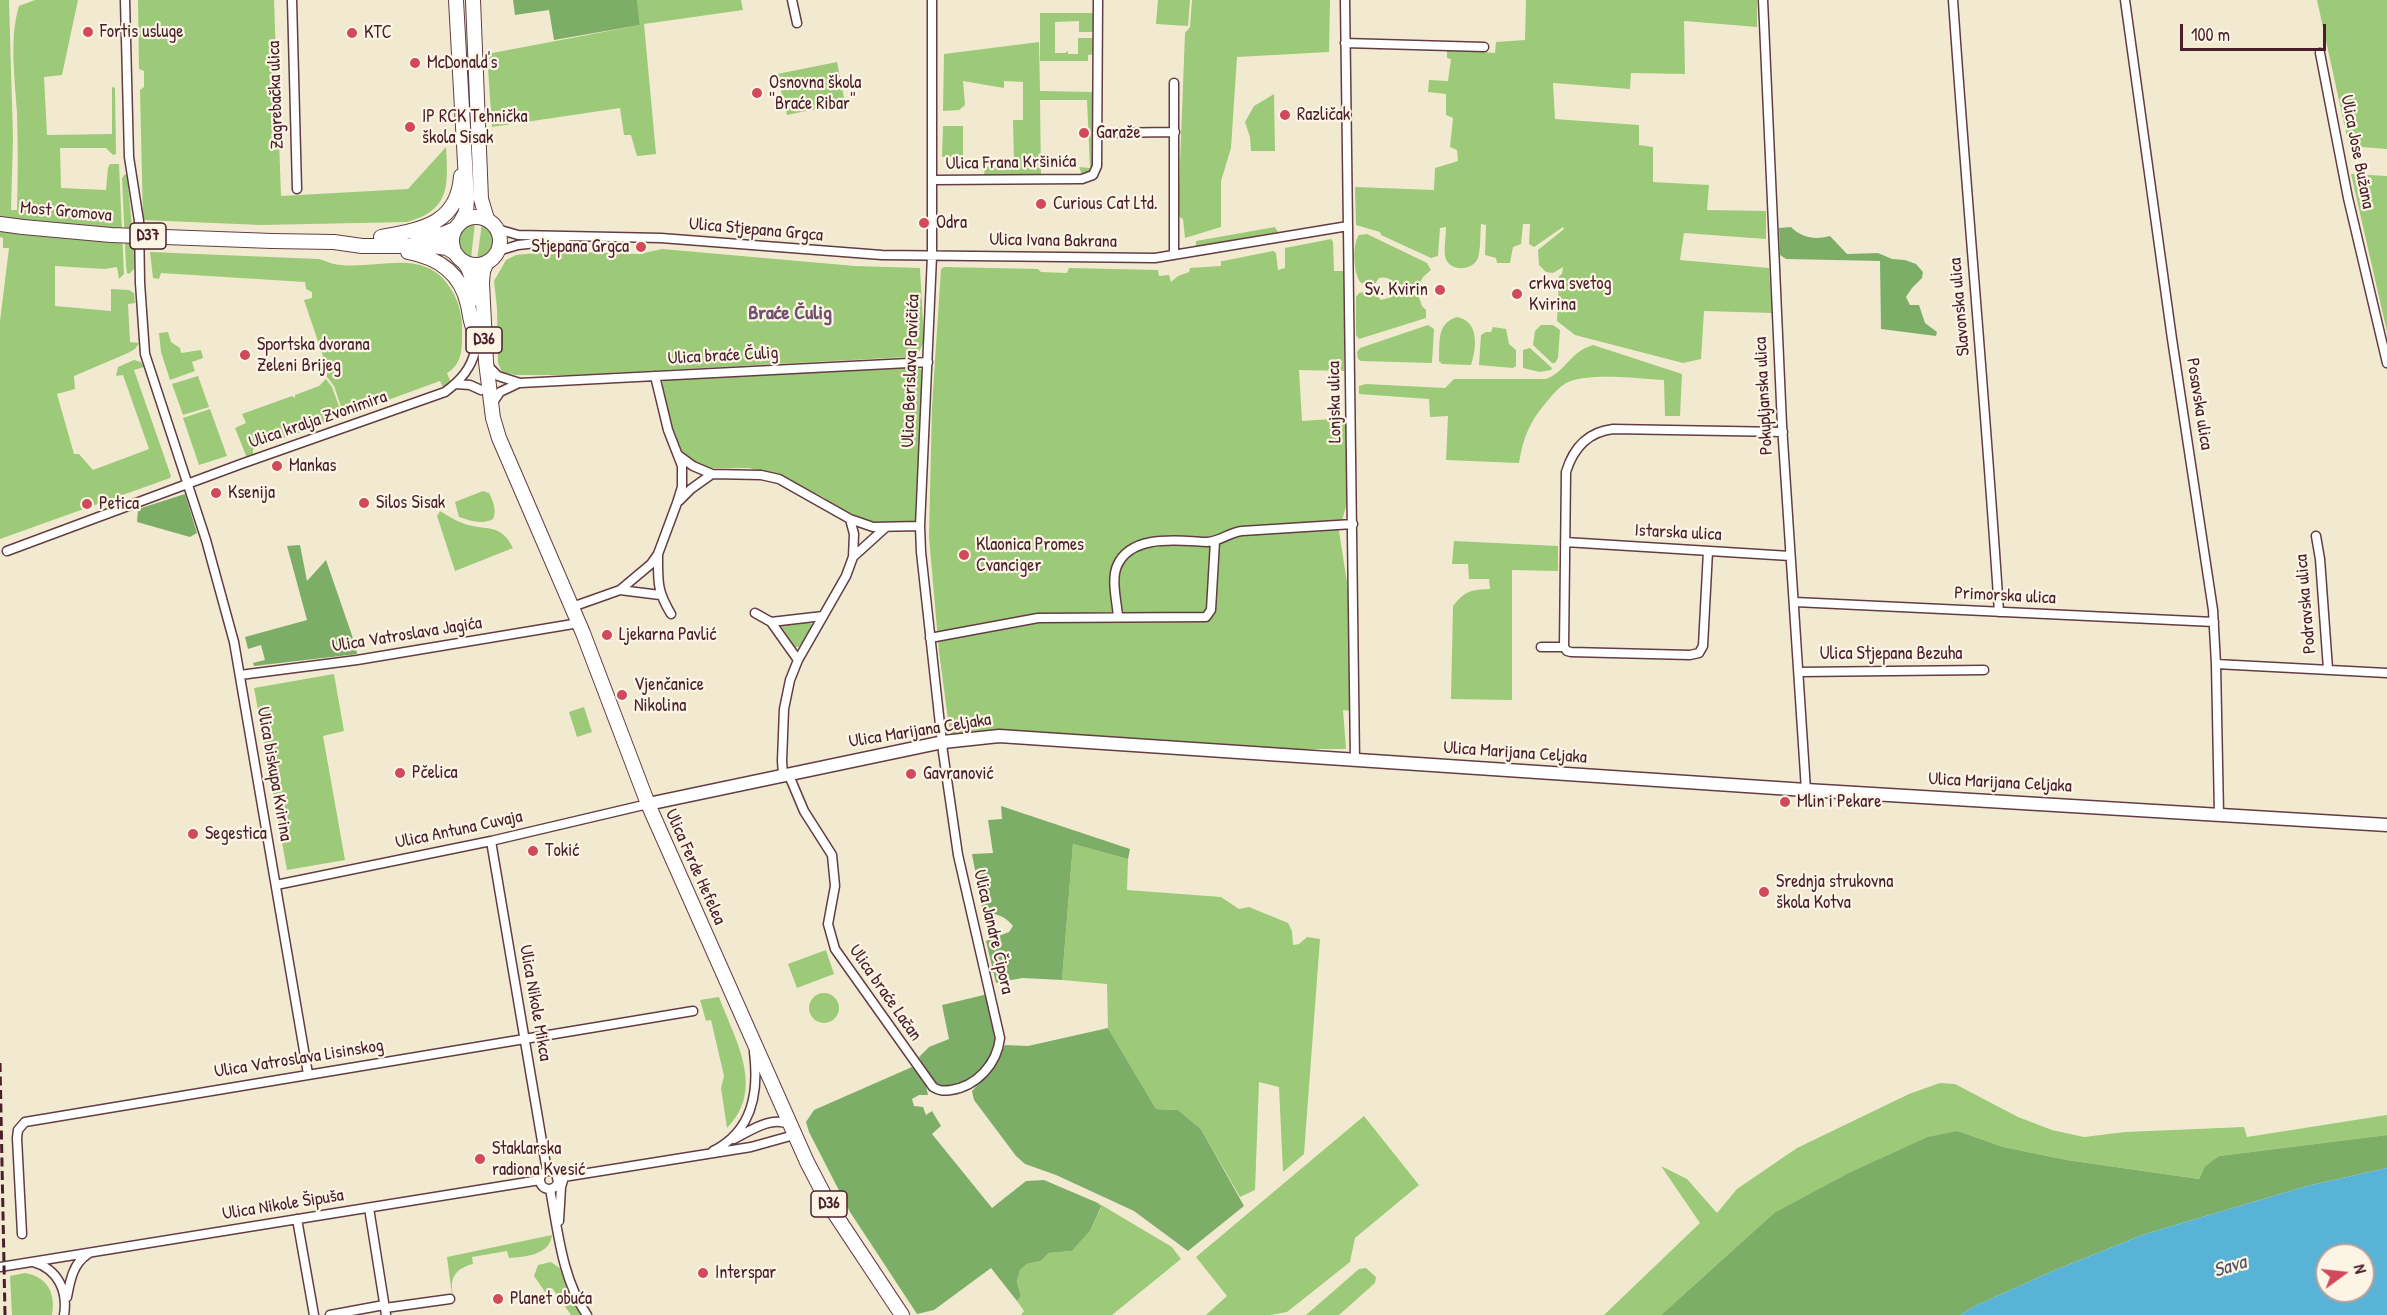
<!DOCTYPE html>
<html>
<head>
<meta charset="utf-8">
<style>
	body { margin:0 }
	#map { position:relative; width:2387px; height:1315px; overflow:hidden; background:#f2ead0; font-family:"Patrick Hand",sans-serif }
	canvas { display:block }
	.north { position:absolute; left:2315px; top:1243px; width:60px; height:60px; box-sizing:border-box; background:#fcf5e5; border:2px solid #b59f9b; border-radius:50%; rotate:75deg; font-size:16px; font-weight:700; line-height:24px; text-align:center; color:#4a1f2b }
	.north::after { content:''; display:block; margin:auto; width:21px; height:27px; background:#d1495b; clip-path:polygon(50% 0,100% 100%,50% 72%,0 100%) }
	.scale { position:absolute; left:2180px; top:24px; width:146px; height:27px; box-sizing:border-box; border:3px solid #4a1f2b; border-top:0; padding-left:8px; font-size:18px; line-height:21px; white-space:nowrap; color:#4a1f2b; -webkit-text-stroke:4px #fcf5e5; paint-order:stroke }
</style>
</head>
<body>
<div id="map">
<canvas width="2387" height="1315"></canvas>
<div class="north">N</div>
<div class="scale">100 m</div>
</div>
<script>
const g = document.querySelector('canvas').getContext('2d');
g.lineJoin = 'round';
function paint(path, color) {
  g.fillStyle = color;
  g.fill(path, 'evenodd');
}
function trace(path, color, width, dash) {
  g.strokeStyle = color;
  g.lineWidth = width;
  g.lineCap = dash ? 'butt' : 'round';
  g.setLineDash(dash || []);
  g.stroke(path);
}
function drawText(font, color, halo, rows, align = 'center') {
  g.font = font + ' "Patrick Hand",sans-serif';
  g.lineWidth = 4.5;
  g.setLineDash([]);
  g.textBaseline = 'middle';
  g.strokeStyle = halo;
  g.fillStyle = color;
  for (const [text, x, y, turn = 0] of rows) {
    g.save();
    g.translate(x, y);
    g.rotate((+turn || 0) * Math.PI / 180);
    g.textAlign = isNaN(turn) ? turn : align;
    if (halo) g.strokeText(text, 0, 0);
    g.fillText(text, 0, 0);
    g.restore();
  }
}
paint(new Path2D(`
	M0,0H9L13,138L11,210H17C18,177 18,145 17,113C15,79 9,39 19,6L35,0H78L62,75L44,77L47,135L112,134V87L115,88L116,154L113,155L106,148H60L61,188L106,190L108,168L110,164H119L124,274L119,279L117,267L104,269L55,266V306L111,311V289L129,290L134,293L135,303L128,304L130,342L139,343L135,349L128,353L74,376L75,389L57,394L74,454H79L93,470L149,449L123,375L116,376L118,367L134,360L141,362L144,367L134,370L171,476L170,478L0,539V321L9,248H3V238L0,237Z
	M138,0H274L281,196L408,189L446,147C448,185 451,210 407,222L261,225L143,220L140,90L144,87V71L139,69Z
	M637,0H741L743,10L644,24L656,154L637,156L631,135H624L620,108L492,127L487,54L640,25Z
	M1158,0H1190L1188,26L1156,24Z
	M1192,0H1330L1329,52L1237,57L1231,148L1221,181V227L1185,238L1183,219L1178,216L1185,33L1190,27Z
	M1526,0H1757V27L1684,21L1685,74L1631,73L1630,89L1553,83L1555,119L1639,125V145L1653,147V182L1709,185L1707,210L1766,211V239L1684,233L1680,260L1769,268L1772,313L1704,311L1701,359L1683,363L1575,335L1557,321L1559,276L1562,274L1563,267L1553,273L1546,272L1539,265L1538,250L1564,229L1563,227L1534,247L1529,244L1530,224H1523L1521,244L1513,247L1510,263H1497L1496,258L1485,255L1486,225L1481,224C1480,234 1481,248 1478,258C1472,272 1448,272 1445,256C1444,247 1446,236 1446,227L1440,228L1438,256L1431,258L1381,235L1380,232L1356,225L1355,187L1434,190L1435,168L1458,161L1457,150L1450,147L1453,118L1446,115V94L1428,92L1429,80L1448,81L1451,59L1447,58V49L1495,53L1496,42L1525,40Z
	M2317,0H2387V149L2349,146Z
	M1040,13H1095V32H1079V21L1055,22V53H1065L1068,51V54H1078V38H1095V54L1088,55V61H1040Z
	M1039,42L1040,91L1095,92L1096,159L1092,172L1082,175L1079,167L1090,168L1087,100H1040L1041,174L984,175L985,167L1014,166L1013,120H1023V82L1004,81V88L963,81L965,105L959,110L943,111L944,54Z
	M837,62L845,103L787,115L777,74Z
	M1274,94L1275,151H1251L1250,137L1245,122L1254,106Z
	M943,126H963V157H942Z
	M125,174L127,175L135,257L134,269L129,274L127,273L126,266L122,178Z
	M2351,174L2387,176V332Z
	M475,222L471,259C458,252 454,241 462,228Z
	M482,223L493,235C496,248 490,257 477,260Z
	M1275,227L1278,232L1196,247V241Z
	M1367,234L1427,263L1431,270L1423,277L1418,286L1396,285C1392,279 1386,276 1379,278L1375,284L1361,283C1353,274 1352,244 1359,235Z
	M1331,239L1333,242L1334,271H1344V371L1299,370L1302,421L1347,418V503L1339,531L1350,602L1351,711L1343,710L1346,749H1279L1016,731L950,734L939,652L929,537L932,407L941,269L944,267L1038,269L1041,272L1067,273L1069,268L1158,270L1159,276L1169,275L1171,282L1178,276L1189,272L1190,268L1221,266V261H1223L1273,251L1276,253L1278,270L1285,268V248Z
	M662,249L855,266L920,268L924,341L919,352L907,357L571,375H516L502,372L498,363L497,308L494,281L506,260L516,255L557,251L639,254Z
	M150,252L319,259C326,261 334,265 341,265C380,269 425,247 451,289C460,303 463,320 462,337C462,351 461,365 447,373L451,383L443,387L440,381L344,416L334,386L327,377V368L304,300L312,298V292L306,289L305,282L161,273L159,279L153,278Z
	M1364,292H1373L1381,300L1392,297L1396,292L1418,295L1422,306L1426,310V318L1359,339L1356,335V297L1359,293Z
	M1457,317C1479,321 1477,347 1471,365L1442,364L1439,361C1440,343 1436,323 1457,317Z
	M1428,325L1434,329L1432,363L1361,361L1358,359L1357,352L1360,348Z
	M1541,325H1553L1560,330L1558,358L1555,363H1552L1533,345L1535,331Z
	M1493,327L1506,329L1509,344L1516,350V366L1513,368L1479,365L1481,335L1486,332H1491Z
	M168,332L171,342L180,348L181,353L201,350L203,358L192,362L195,371L170,380L161,352L159,333Z
	M1593,345L1682,374L1680,416H1665L1664,380C1640,379 1582,371 1563,385C1556,390 1550,398 1544,405C1529,423 1523,439 1519,463L1446,460L1448,416L1430,417L1429,399L1359,394V386L1366,384L1445,388L1454,379H1546C1567,371 1569,352 1593,345Z
	M1530,348L1552,368L1551,370L1540,372L1523,368V350Z
	M918,367L921,370L923,379L917,519L914,522H873L837,508L823,497L772,474L749,468H709L697,463L682,452L672,429L661,387L663,381L668,380Z
	M198,376L209,407L183,415L172,384Z
	M326,379L332,387L343,417L253,449V456L247,458L235,428L246,423L242,414L292,396L295,398V395L319,386Z
	M210,409L227,456L199,465L183,418Z
	M483,491L489,493C493,501 497,510 493,519C481,525 471,521 459,517L455,502Z
	M440,511C448,516 456,521 465,524C487,531 501,523 513,548L455,571L437,516Z
	M1454,541L1558,546V571L1512,570V700L1451,699L1453,606C1466,590 1471,590 1490,589L1489,579H1469L1468,564H1452Z
	M809,622L812,624V627L799,647H795L781,626L784,625Z
	M334,674L344,731L323,736L345,860L287,870L254,688Z
	M584,707L592,732L577,737L569,712Z
	M1073,844L1128,859L1127,890L1221,897L1239,909L1249,907L1288,923L1292,931L1293,945L1299,944L1307,937L1320,939L1304,1154L1283,1172L1279,1087L1259,1082L1255,1190L1240,1197L1201,1129L1178,1110L1156,1109L1108,1028L1107,984L1062,980Z
	M826,950L834,974L797,988L788,964Z
	M809 1008a15 15 0 1 1 30 0a15 15 0 1 1-30 0Z
	M719,997C735,1040 766,1089 727,1128L721,1088L724,1076L711,1020L706,1021L700,1000Z
	M1940,1083L1955,1084L2018,1117L2052,1130L2084,1137L2125,1132L2244,1127L2247,1137L2387,1115V1135L2219,1156L2205,1166L2199,1179L2067,1160L2003,1147L1958,1131L1774,1213L1661,1315H1604L1700,1223L1661,1166L1687,1179L1717,1213L1737,1189L1797,1148L1909,1094Z
	M1364,1116L1419,1185L1355,1238L1350,1262L1287,1312L1270,1315H1206L1227,1296L1196,1257Z
	M1098,1203L1172,1247L1181,1259L1112,1315H1021L1024,1311L1017,1301L1021,1296L1017,1282L1020,1270L1027,1264L1041,1261L1049,1253L1072,1251L1090,1231L1101,1208Z
	M552,1235C550,1255 525,1257 509,1258L507,1251L472,1257L473,1264C456,1268 449,1278 453,1295H452L447,1257Z
	M551,1262L561,1269L564,1273L576,1305L582,1315H571L552,1288L545,1292L534,1276L538,1265Z
	M1366,1268L1376,1277L1375,1283L1339,1315H1306L1359,1269Z
	M25,1273C48,1277 56,1294 52,1315H12L10,1276Z`), '#9cca78');
paint(new Path2D(`
	M513,0H637L640,25L554,40L549,10L515,15Z
	M1791,227C1802,238 1815,240 1830,236L1847,254L1878,253L1892,259L1905,260L1916,264L1923,272L1922,278L1912,288L1906,297L1910,305H1919L1925,323L1937,332L1936,336L1881,329L1880,261L1786,259L1780,255L1779,228Z
	M185,494L197,533L190,537L137,522L138,509Z
	M300,545L307,581L326,560L356,647L357,654L254,666L253,663L265,660L261,645L248,649L245,637L307,620L287,546Z
	M1001,806L1130,849L1128,859L1073,844L1062,980L1022,978L996,983L986,941L1009,932L1013,926C1005,916 996,913 983,913L972,854L993,853L988,820L1002,819Z
	M988,994C991,1008 999,1030 996,1044C991,1065 960,1098 937,1084C928,1079 924,1066 919,1057L929,1047L949,1039L942,1005Z
	M1108,1028L1156,1109L1178,1110L1201,1129L1244,1206L1188,1251L1134,1211L1056,1175L1025,1164L1016,1156L974,1100L972,1091L993,1069L1005,1045L1028,1046Z
	M912,1067L926,1085L928,1095H919L912,1099L914,1106L923,1107L926,1115L932,1111L941,1126L932,1134L992,1208L1026,1181L1044,1180L1098,1203L1101,1207L1090,1231L1072,1251L1049,1253L1041,1261L1027,1264L1020,1270L1017,1282L1021,1296L1017,1301L991,1268L934,1310L917,1314L850,1212L809,1132L806,1122L814,1110Z
	M1958,1131L2003,1147L2067,1160L2199,1179L2205,1166L2219,1156L2387,1135V1168L2307,1186L2145,1234L2055,1270L1975,1306L1960,1315H1661L1774,1213L1851,1172L1928,1137Z`), '#7dae68');
paint(new Path2D(`
	M2387,1168V1315H1960L1975,1306L2055,1270L2145,1234L2307,1186ZM2327,1255H2363V1291H2327Z`), '#58b3d6');
const minor = new Path2D(`
	M125,0L129,157L139,221L140,283L145,354L206,540L234,642L308,1074
	M292,0L297,189
	M792,0L797,23
	M1345,0L1355,760
	M1763,0L1782,425L1806,790
	M1953,0C1967,204 1986,408 1999,612
	M2125,0L2172,339L2213,610L2216,664L2219,814
	M1345,43L1484,47
	M2320,53L2348,198L2387,363
	M1174,83V255
	M1097,133L1175,132
	M932,180L1082,179L1093,175L1097,166L1098,0
	M497,229L518,235L661,238L882,255L1155,258L1348,226
	M498,251L518,245L565,240
	M488,366L498,376L520,383L928,362
	M456,384L470,385L481,390
	M492,404L500,392L519,383
	M678,455L693,466L712,474
	M679,501L691,489L712,474L761,475L779,479L850,519L873,527L920,526
	M850,519L854,534L853,557
	M2316,536L2320,559L2328,669
	M1565,542L1790,556
	M7,551L241,464L445,392C460,381 471,369 475,351
	M658,555C658,582 657,591 671,614
	M620,590L660,595
	M1795,602L2214,622
	M572,607L620,590L651,564L658,554L677,503L682,487V466L668,430L655,376
	M755,613L771,622L823,616
	M1118,617C1117,602 1111,580 1117,566C1131,533 1180,541 1207,542C1219,542 1230,532 1242,531L1353,524
	M771,622L798,660
	M930,638L1038,618L1206,617L1211,610L1215,541
	M1541,647H1564L1567,651L1571,652L1690,655L1699,653L1703,646L1708,551
	M1564,647L1566,472C1573,449 1587,432 1613,429L1783,432
	M2216,664L2387,673
	M1799,672L1984,670
	M240,675L357,660L579,623
	M788,773L804,811L832,855L835,886L828,924L835,949L933,1087C939,1091 943,1091 951,1090C977,1086 997,1064 1000,1038L958,855L943,752L921,552L920,526L932,256V0
	M783,774L782,761L784,709L790,680L798,660L846,576L853,557L885,528
	M491,841L547,1171
	M276,885L491,841L648,804
	M734,1139C750,1131 772,1115 790,1125
	M713,1151C753,1131 759,1092 754,1052
	M540 1180a9 9 0 1 1 18 0a9 9 0 1 1-18 0Z
	M557,1178L751,1147L794,1135
	M550,1189C558,1231 562,1279 587,1315
	M369,1208L386,1315
	M297,1219L314,1315
	M559,1221L561,1187L564,1177
	M22,1234L17,1138L18,1130L25,1122L693,1011
	M33,1262C58,1269 68,1291 64,1315
	M0,1267L540,1180
	M67,1297C70,1281 73,1263 88,1254
	M385,1308L450,1299
	M330,1315L384,1305`);
const secondary = new Path2D(`
	M648,804L943,742L999,736L1806,790L2387,825`);
const primary = new Path2D(`
	M456,0L467,199L466,212L460,223
	M473,0L481,199L487,219
	M452 241a24 24 0 1 1 48 0a24 24 0 1 1-48 0Z
	M0,224L23,227
	M381,237C419,230 458,225 461,176
	M417,237L443,234L455,229
	M272,241L334,242L362,246H433L447,248L455,253
	M408,252C439,258 461,273 468,305C470,314 470,323 475,332
	M464,262C473,273 473,286 473,299
	M487,262L483,271L482,283L486,362L493,418L499,438L583,633L648,804L807,1162L831,1208L902,1315`);
trace(minor, '#633d44', 11);
trace(secondary, '#633d44', 15);
trace(primary, '#633d44', 16);
trace(minor, '#fff', 8);
trace(secondary, '#fff', 12);
trace(primary, '#fff', 14);
trace(new Path2D(`
	M0,1063L5,1315`), '#4a1f2b', 3, [9, 4.5]);
const primaryBridge = new Path2D(`
	M23,227L111,235L272,241`);
trace(primaryBridge, '#633d44', 16, []);
trace(primaryBridge, '#fff', 14);
for (const [x, y, r, color] of [
	[88,32,6,"#d1495b"],
	[352,33,6,"#d1495b"],
	[415,63,6,"#d1495b"],
	[757,93,6,"#d1495b"],
	[1285,115,6,"#d1495b"],
	[410,127,6,"#d1495b"],
	[1084,133,6,"#d1495b"],
	[1041,204,6,"#d1495b"],
	[924,223,6,"#d1495b"],
	[641,247,6,"#d1495b"],
	[1440,290,6,"#d1495b"],
	[1517,294,6,"#d1495b"],
	[245,355,6,"#d1495b"],
	[277,466,6,"#d1495b"],
	[216,493,6,"#d1495b"],
	[364,503,6,"#d1495b"],
	[87,504,6,"#d1495b"],
	[964,555,6,"#d1495b"],
	[607,635,6,"#d1495b"],
	[622,695,6,"#d1495b"],
	[400,773,6,"#d1495b"],
	[911,774,6,"#d1495b"],
	[1785,802,6,"#d1495b"],
	[193,834,6,"#d1495b"],
	[533,851,6,"#d1495b"],
	[1764,892,6,"#d1495b"],
	[480,1159,6,"#d1495b"],
	[703,1273,6,"#d1495b"],
	[498,1299,6,"#d1495b"]
]) {
  const dot = new Path2D();
  dot.arc(x, y, r, 0, 2 * Math.PI);
  g.fillStyle = color;
  g.fill(dot);
  trace(dot, '#fcf5e5', 2);
}
for (const [x, y, w] of [
	[148,236,36],
	[484,340,36],
	[829,1204,36]
]) {
  const box = new Path2D();
  box.roundRect(x - w / 2, y - 13, w, 26, 4.5);
  g.fillStyle = '#fcf5e5';
  g.fill(box);
  trace(box, '#4a1f2b', 1.5);
}
drawText('bold 16px', '#4a1f2b', null, [
	["D37",148,236],
	["D36",484,340],
	["D36",829,1204]
]);
drawText('18px', '#4a1f2b', '#fcf5e5', [
	["Fortis usluge",100,32],
	["KTC",364,33],
	["McDonald's",427,63],
	["Osnovna škola",769,83],
	["''Braće Ribar''",769,104],
	["Različak",1297,115],
	["IP RCK Tehnička",422,117],
	["škola Sisak",422,138],
	["Garaže",1096,133],
	["Curious Cat Ltd.",1053,204],
	["Odra",936,223],
	["Stjepana Grgca",629,247,"right"],
	["crkva svetog",1529,284],
	["Kvirina",1529,305],
	["Sv. Kvirin",1428,290,"right"],
	["Sportska dvorana",257,345],
	["Zeleni Brijeg",257,366],
	["Mankas",289,466],
	["Ksenija",228,493],
	["Silos Sisak",376,503],
	["Petica",99,504],
	["Klaonica Promes",976,545],
	["Cvanciger",976,566],
	["Ljekarna Pavlić",619,635],
	["Vjenčanice",634,685],
	["Nikolina",634,706],
	["Pčelica",412,773],
	["Gavranović",923,774],
	["Mlin i Pekare",1797,802],
	["Segestica",205,834],
	["Tokić",545,851],
	["Srednja strukovna",1776,882],
	["škola Kotva",1776,903],
	["Staklarska",492,1149],
	["radiona Kvesić",492,1170],
	["Interspar",715,1273],
	["Planet obuća",510,1299]
], 'left');
drawText('18px', '#4a1f2b', '#fcf5e5', [
	["Zagrebačka ulica",276,95,-92],
	["Ulica Jose Bužana",2357,152,79],
	["Ulica Frana Kršinića",1011,163,-1],
	["Most Gromova",66,212,5],
	["Ulica Stjepana Grgca",756,230,5],
	["Ulica Ivana Bakrana",1053,241,1],
	["Slavonska ulica",1960,307,-95],
	["Ulica braće Čulig",723,356,-3],
	["Ulica Berislava Pavičića",911,371,-88],
	["Pokupljanska ulica",1764,396,-93],
	["Lonjska ulica",1335,402,-91],
	["Posavska ulica",2199,404,81],
	["Ulica kralja Zvonimira",318,420,-19],
	["Istarska ulica",1678,533,3],
	["Primorska ulica",2005,596,3],
	["Podravska ulica",2306,604,-95],
	["Ulica Vatroslava Jagića",407,635,-9],
	["Ulica Stjepana Bezuha",1891,654],
	["Ulica Marijana Celjaka",920,731,-9],
	["Ulica Marijana Celjaka",1515,753,4],
	["Ulica biskupa Kvirina",274,774,80],
	["Ulica Marijana Celjaka",2000,783,3],
	["Ulica Antuna Cuvaja",459,830,-12],
	["Ulica Ferde Hefelea",695,867,66],
	["Ulica Jandre Čipora",993,932,77],
	["Ulica braće Lačan",885,993,55],
	["Ulica Nikole Mikca",535,1003,80],
	["Ulica Vatroslava Lisinskog",299,1059,-9],
	["Ulica Nikole Šipuša",283,1205,-9]
]);
drawText('bold 20px', '#714f6e', '#fcf5e5', [
	["Braće Čulig",790,314]
]);
drawText('italic 20px', '#4f5367', '#fcf5e5', [
	["Sava",2230,1267,-17]
]);
</script>
</body>
</html>
